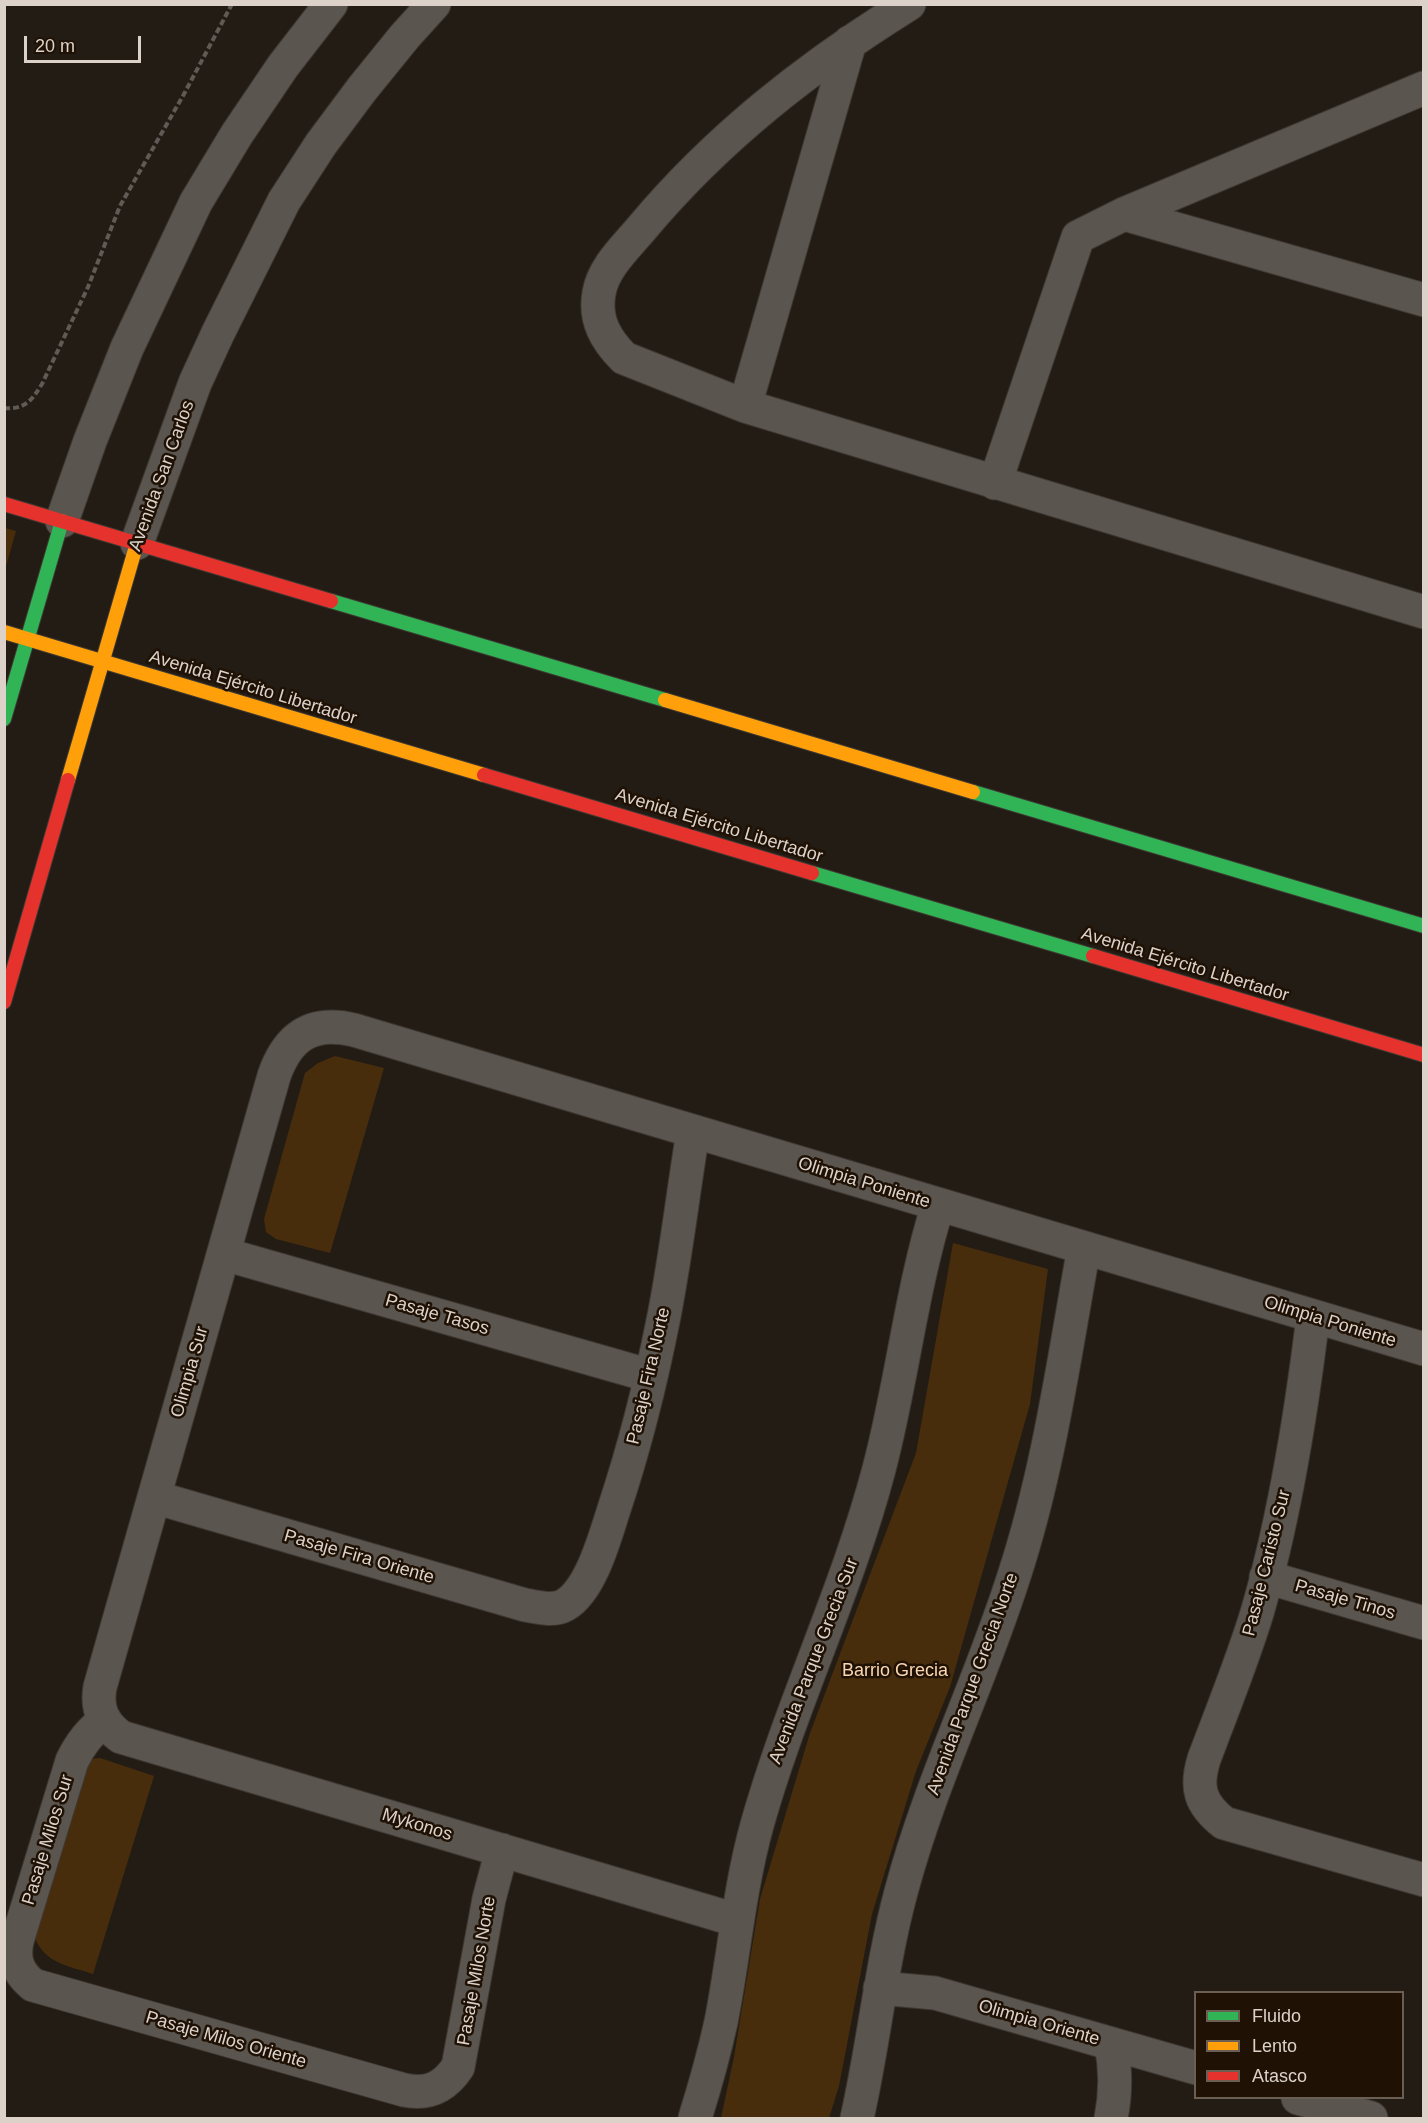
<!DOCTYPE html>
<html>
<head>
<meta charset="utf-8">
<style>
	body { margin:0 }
	#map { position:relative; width:1428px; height:2123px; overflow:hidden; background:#231c14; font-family:Helvetica,sans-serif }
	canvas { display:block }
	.frame { position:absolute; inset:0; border:6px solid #dcd2ca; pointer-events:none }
	.legend { position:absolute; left:1194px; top:1991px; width:210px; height:108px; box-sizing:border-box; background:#1f1205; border:2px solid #6b5f54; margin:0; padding:8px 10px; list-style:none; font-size:18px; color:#dcd2ca }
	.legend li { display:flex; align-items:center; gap:12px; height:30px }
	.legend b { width:30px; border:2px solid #6b5f54 }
	.scale { position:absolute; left:24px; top:36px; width:117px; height:27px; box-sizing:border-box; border:3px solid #dcd2ca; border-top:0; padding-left:8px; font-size:18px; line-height:21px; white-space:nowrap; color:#dcd2ca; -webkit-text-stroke:4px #1f1205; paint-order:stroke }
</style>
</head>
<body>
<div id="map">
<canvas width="1428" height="2123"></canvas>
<div class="frame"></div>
<ul class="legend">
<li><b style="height:8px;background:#30b455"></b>Fluido</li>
<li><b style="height:8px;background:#ff9f0a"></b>Lento</li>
<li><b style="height:8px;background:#e5322d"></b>Atasco</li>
</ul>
<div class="scale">20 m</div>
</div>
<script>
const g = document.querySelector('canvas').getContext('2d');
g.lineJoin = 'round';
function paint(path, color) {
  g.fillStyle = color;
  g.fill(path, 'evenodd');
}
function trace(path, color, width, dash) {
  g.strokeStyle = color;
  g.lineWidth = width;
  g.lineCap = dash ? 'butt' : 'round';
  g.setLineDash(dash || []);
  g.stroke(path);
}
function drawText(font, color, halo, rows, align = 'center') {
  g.font = font + ' Helvetica,sans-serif';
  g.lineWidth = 5;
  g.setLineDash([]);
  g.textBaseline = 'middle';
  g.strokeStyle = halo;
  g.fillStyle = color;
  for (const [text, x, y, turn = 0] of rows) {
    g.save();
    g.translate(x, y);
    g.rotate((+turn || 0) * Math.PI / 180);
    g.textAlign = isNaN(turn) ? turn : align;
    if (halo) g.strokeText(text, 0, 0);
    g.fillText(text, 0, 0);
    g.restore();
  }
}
paint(new Path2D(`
	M5,528L16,531L5,570L4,528Z
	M335,1056L384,1068L330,1253L276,1239L266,1232L264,1219L305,1073L318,1063Z
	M953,1243L1048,1269L1030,1404L950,1687L916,1771L872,1914L839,2086L829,2118H721L734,2057L760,1899L810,1733L916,1453Z
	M100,1758L154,1776L93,1974C59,1963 42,1963 30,1926L88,1759Z`), '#482d0d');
const street = new Path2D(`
	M909,4C808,67 717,138 641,229C625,248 603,268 599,293C594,320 606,340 624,358L745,406L1424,612
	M1124,214L1424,300
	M745,406L850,42
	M995,483L1078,237L1124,214L1424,88
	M62,521L90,441L127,348L196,202L237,134L283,66L331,4
	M137,543L195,383L218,333L284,201L321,144L362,89L405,36L434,4
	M224,1254L651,1376
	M1313,1317C1301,1416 1285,1517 1257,1613C1242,1662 1222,1711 1204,1759C1195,1788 1200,1804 1224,1823L1424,1880
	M154,1497L525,1605C538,1607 553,1612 565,1605C591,1590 605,1537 614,1509C635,1446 651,1382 664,1316C676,1255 683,1193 693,1132
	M1266,1577L1424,1623
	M104,1721C89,1732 80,1744 72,1761L17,1941C13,1960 18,1973 33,1985L404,2090C428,2095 444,2088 458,2067L489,1899L502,1850
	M736,1920L121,1737C103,1724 96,1709 100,1687L274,1076C288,1036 312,1020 354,1030L1424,1349
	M880,1988L935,1993L1196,2068
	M1298,2098L1371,2118
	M695,2118C705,2086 714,2054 721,2022C734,1956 739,1890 757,1825C791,1704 847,1591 879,1469C902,1382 911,1291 938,1205
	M857,2118C874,2043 881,1966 901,1892C930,1783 980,1683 1014,1576C1049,1469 1064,1358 1084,1248
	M1111,2118C1116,2093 1116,2069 1111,2044`);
const fast = new Path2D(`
	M331,601L665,700
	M4,719L62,521
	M973,792L1424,926
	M812,873L1093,956`);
const slow = new Path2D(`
	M4,632L484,775
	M665,700L973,792
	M68,780L137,543`);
const jam = new Path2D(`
	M4,504L331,601
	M484,775L812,873
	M1093,956L1424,1055
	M4,1002L68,780`);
trace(street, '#3e3832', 35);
trace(fast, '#3e3832', 16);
trace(slow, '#3e3832', 16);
trace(jam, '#3e3832', 16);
trace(new Path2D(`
	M4,408C25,410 32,400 42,384L88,287L120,206L184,94L232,4`), '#5f5a55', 4, [6, 3]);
trace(street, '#5a554f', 33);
trace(fast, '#30b455', 14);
trace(slow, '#ff9f0a', 14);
trace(jam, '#e5322d', 14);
drawText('18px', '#dcd2ca', '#1f1205', [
	["Avenida San Carlos",162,476,-70],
	["Avenida Ejército Libertador",253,688,17],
	["Avenida Ejército Libertador",719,826,17],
	["Avenida Ejército Libertador",1185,965,17],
	["Olimpia Poniente",864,1183,17],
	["Pasaje Tasos",437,1315,16],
	["Olimpia Poniente",1330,1322,17],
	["Olimpia Sur",190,1372,-74],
	["Pasaje Fira Norte",649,1376,-77],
	["Pasaje Fira Oriente",359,1557,16],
	["Pasaje Caristo Sur",1267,1563,-76],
	["Pasaje Tinos",1345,1600,16],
	["Avenida Parque Grecia Sur",814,1661,-69],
	["Avenida Parque Grecia Norte",973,1684,-70],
	["Mykonos",417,1825,17],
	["Pasaje Milos Sur",48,1840,-73],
	["Pasaje Milos Norte",477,1971,-80],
	["Olimpia Oriente",1039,2023,16],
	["Pasaje Milos Oriente",226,2040,16]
]);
drawText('18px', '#fbd5b0', '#1f1205', [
	["Barrio Grecia",895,1671]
]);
</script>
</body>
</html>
